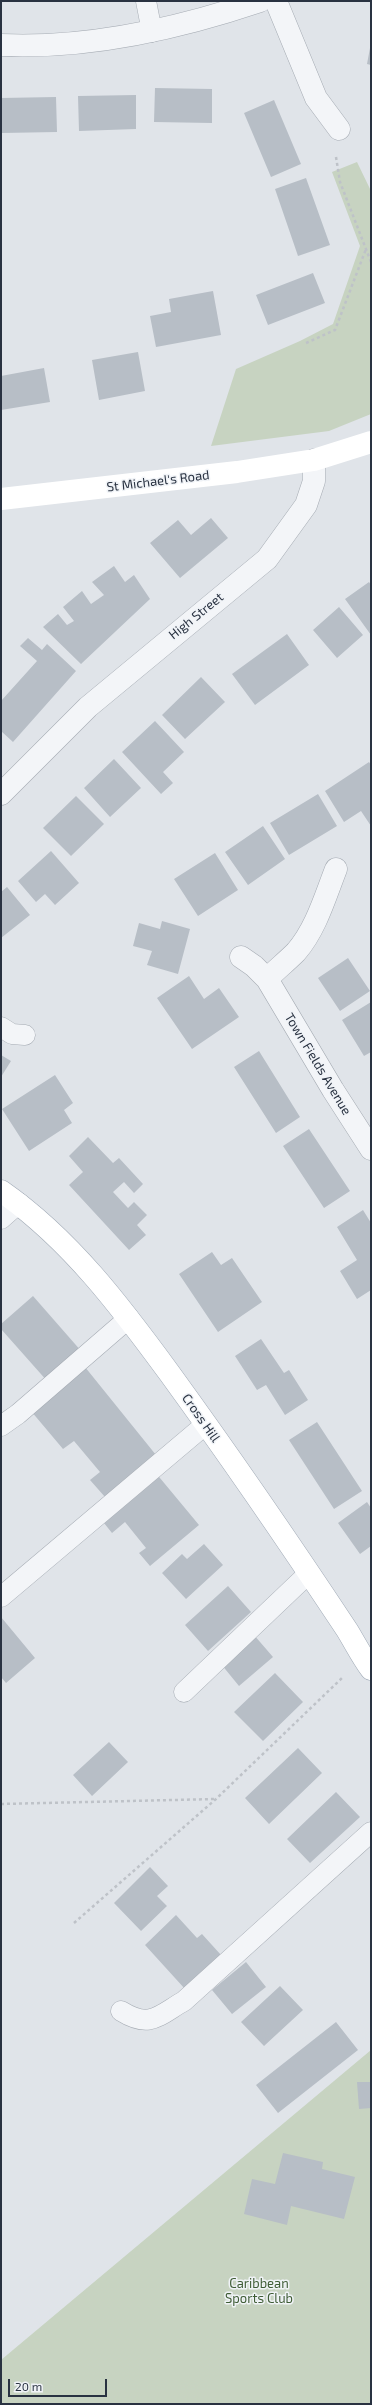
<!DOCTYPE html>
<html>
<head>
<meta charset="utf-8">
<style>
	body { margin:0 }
	#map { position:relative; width:372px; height:2405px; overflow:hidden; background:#e0e4e9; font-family:"Exo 2",sans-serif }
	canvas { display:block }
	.frame { position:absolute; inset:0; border:2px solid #293241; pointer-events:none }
	.scale { position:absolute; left:8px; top:2379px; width:99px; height:18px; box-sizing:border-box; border:2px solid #293241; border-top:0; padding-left:5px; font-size:12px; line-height:14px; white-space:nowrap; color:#293241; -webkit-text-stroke:3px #f0f3f7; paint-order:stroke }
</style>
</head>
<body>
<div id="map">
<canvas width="372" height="2405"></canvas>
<div class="frame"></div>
<div class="scale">20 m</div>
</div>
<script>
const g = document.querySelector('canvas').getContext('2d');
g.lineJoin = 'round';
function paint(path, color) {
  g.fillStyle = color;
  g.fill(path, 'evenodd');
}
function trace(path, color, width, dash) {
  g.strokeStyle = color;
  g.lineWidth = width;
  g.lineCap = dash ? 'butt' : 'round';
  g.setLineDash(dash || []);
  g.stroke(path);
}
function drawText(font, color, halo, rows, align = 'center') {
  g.font = font + ' "Exo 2",sans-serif';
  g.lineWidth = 3;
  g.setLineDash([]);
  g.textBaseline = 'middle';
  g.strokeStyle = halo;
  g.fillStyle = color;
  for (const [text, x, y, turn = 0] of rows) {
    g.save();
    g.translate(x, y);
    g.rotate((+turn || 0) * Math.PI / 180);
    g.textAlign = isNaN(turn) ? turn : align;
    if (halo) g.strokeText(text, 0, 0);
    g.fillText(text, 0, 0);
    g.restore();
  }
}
paint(new Path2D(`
	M357,162L371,191V414L329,431L211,446L236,369L300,341L333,324L360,246L332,172Z
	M371,2050V2404H1V2360Z`), '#c7d3c1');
paint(new Path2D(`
	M370,48H371V65L367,64Z
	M155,88L212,89V123L154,122Z
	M136,95V129L79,131L78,96Z
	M56,97L57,132L2,133L1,98Z
	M274,100L301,164L271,177L244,113Z
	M306,178L330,245L298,256L275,189Z
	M313,273L325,303L268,325L256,295Z
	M213,291L221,335L156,347L150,316L171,312L169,299Z
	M138,352L145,391L99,400L92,360Z
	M44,368L50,402L1,410V376Z
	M211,518L228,538L180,578L150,543L178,520L191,535Z
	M114,566L125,582L134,575L150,599L81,664L43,627L58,614L67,625L74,621L63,607L82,591L91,604L104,595L92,582Z
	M369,582L371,585V635L345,599Z
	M339,607L363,635L337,658L313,630Z
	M287,634L309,665L255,705L232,674Z
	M28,638L42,650L47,644L76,671L13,742L1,731V701L37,661L20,646Z
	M201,677L225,702L185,739L162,715Z
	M155,721L184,752L163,772L173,783L161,794L122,752Z
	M114,759L141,788L110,817L84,788Z
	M369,762L371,765V826L361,811L344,822L325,791Z
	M318,794L337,826L289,855L270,823Z
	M76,796L104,824L71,856L43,828Z
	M263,826L285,859L248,885L225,852Z
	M51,851L79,883L55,905L45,894L36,902L18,881Z
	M215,853L238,890L198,916L174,879Z
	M7,887L30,915L1,938V892Z
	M162,921L190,929L178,974L147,965L152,951L133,946L139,923L160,929Z
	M348,958L370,991L340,1011L318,978Z
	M189,976L204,999L219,988L239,1017L192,1049L157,998Z
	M371,1002V1052L364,1056L342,1020Z
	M259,1051L300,1117L276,1133L234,1067Z
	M1,1055L11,1061L1,1077Z
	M55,1075L73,1103L64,1110L72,1123L29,1151L2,1109Z
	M309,1129L350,1191L324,1208L283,1146Z
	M88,1137L113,1163L119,1158L143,1184L134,1193L124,1182L113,1192L128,1208L134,1202L147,1215L137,1225L146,1235L129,1250L69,1185L83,1172L69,1156Z
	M363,1210L371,1223V1290L357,1299L340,1271L357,1260L337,1227Z
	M212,1252L221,1265L232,1258L262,1302L218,1332L179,1274Z
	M33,1296L82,1352L48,1382L1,1329V1324Z
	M261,1339L284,1373L289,1370L308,1400L285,1415L266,1385L257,1390L235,1356Z
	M85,1367L156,1455L105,1497L90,1480L100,1472L74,1441L63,1449L31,1411Z
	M317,1422L362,1491L334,1509L289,1440Z
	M155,1472L199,1525L150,1566L139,1553L146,1548L125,1522L112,1533L100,1518Z
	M367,1502L371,1508V1546L360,1554L338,1523Z
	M204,1544L223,1565L186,1599L162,1573L182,1554L187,1559Z
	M228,1586L251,1612L208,1651L185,1625Z
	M1,1617L35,1658L6,1683L1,1677Z
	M254,1635L273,1657L239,1686L221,1664Z
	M275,1673L303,1702L263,1741L234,1712Z
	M109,1742L128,1762L92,1796L73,1775Z
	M298,1748L322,1773L269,1824L245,1798Z
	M336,1792L360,1817L310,1863L287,1839Z
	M150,1867L168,1886L157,1896L167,1906L141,1931L114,1903Z
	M176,1915L197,1938L202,1934L221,1955L185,1989L145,1945Z
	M246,1962L266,1987L232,2014L212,1990Z
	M280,1986L303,2010L264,2046L241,2022Z
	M336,2022L358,2050L278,2113L256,2085Z
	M357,2082H371V2108L359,2109Z
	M283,2153L323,2162L322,2169L355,2177L344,2219L291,2206L287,2225L244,2214L252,2179L275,2184Z`), '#b7bec6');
const lane = new Path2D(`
	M146,1L152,32
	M1,1027L12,1034L25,1035
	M1,1219L19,1203
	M1,1426L18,1414L129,1318
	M1,1597L206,1424
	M184,1692L308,1574
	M121,2011C150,2029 158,2016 184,2001L371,1832`);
const street = new Path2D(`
	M276,1L316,98L339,129
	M1,45C89,49 177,29 260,1
	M1,794L88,707L267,559L306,505L314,481V460
	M241,957L254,966L267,979L333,1090L371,1149
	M267,979C276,970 287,961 296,952C316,929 325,897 336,869`);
const primary = new Path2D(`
	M1,1191C70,1239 121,1307 170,1374C231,1458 290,1544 347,1630C355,1643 362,1657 371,1669`);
trace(lane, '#a5abb3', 21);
trace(street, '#a5abb3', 23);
trace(primary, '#9fa9b5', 23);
trace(new Path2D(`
	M336,157L340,182L371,262
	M306,343L335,330L366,249
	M1,1804L216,1799
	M74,1923L216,1799L342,1678`), '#bec2c8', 2.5, [3, 3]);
trace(lane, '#f3f5f8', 20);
trace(street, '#f3f5f8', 22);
trace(new Path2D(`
	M1,499L237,472L314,460L371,442`), '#fff', 22);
trace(primary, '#fff', 22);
drawText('13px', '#293241', '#f0f3f7', [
	["St Michael's Road",158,481,-7],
	["High Street",196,616,-39],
	["Town Fields Avenue",318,1064,59],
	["Cross Hill",201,1418,55]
]);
drawText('13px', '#3f5d36', '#f0f3f7', [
	["Caribbean",259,2284],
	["Sports Club",259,2299]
]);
</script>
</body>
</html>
